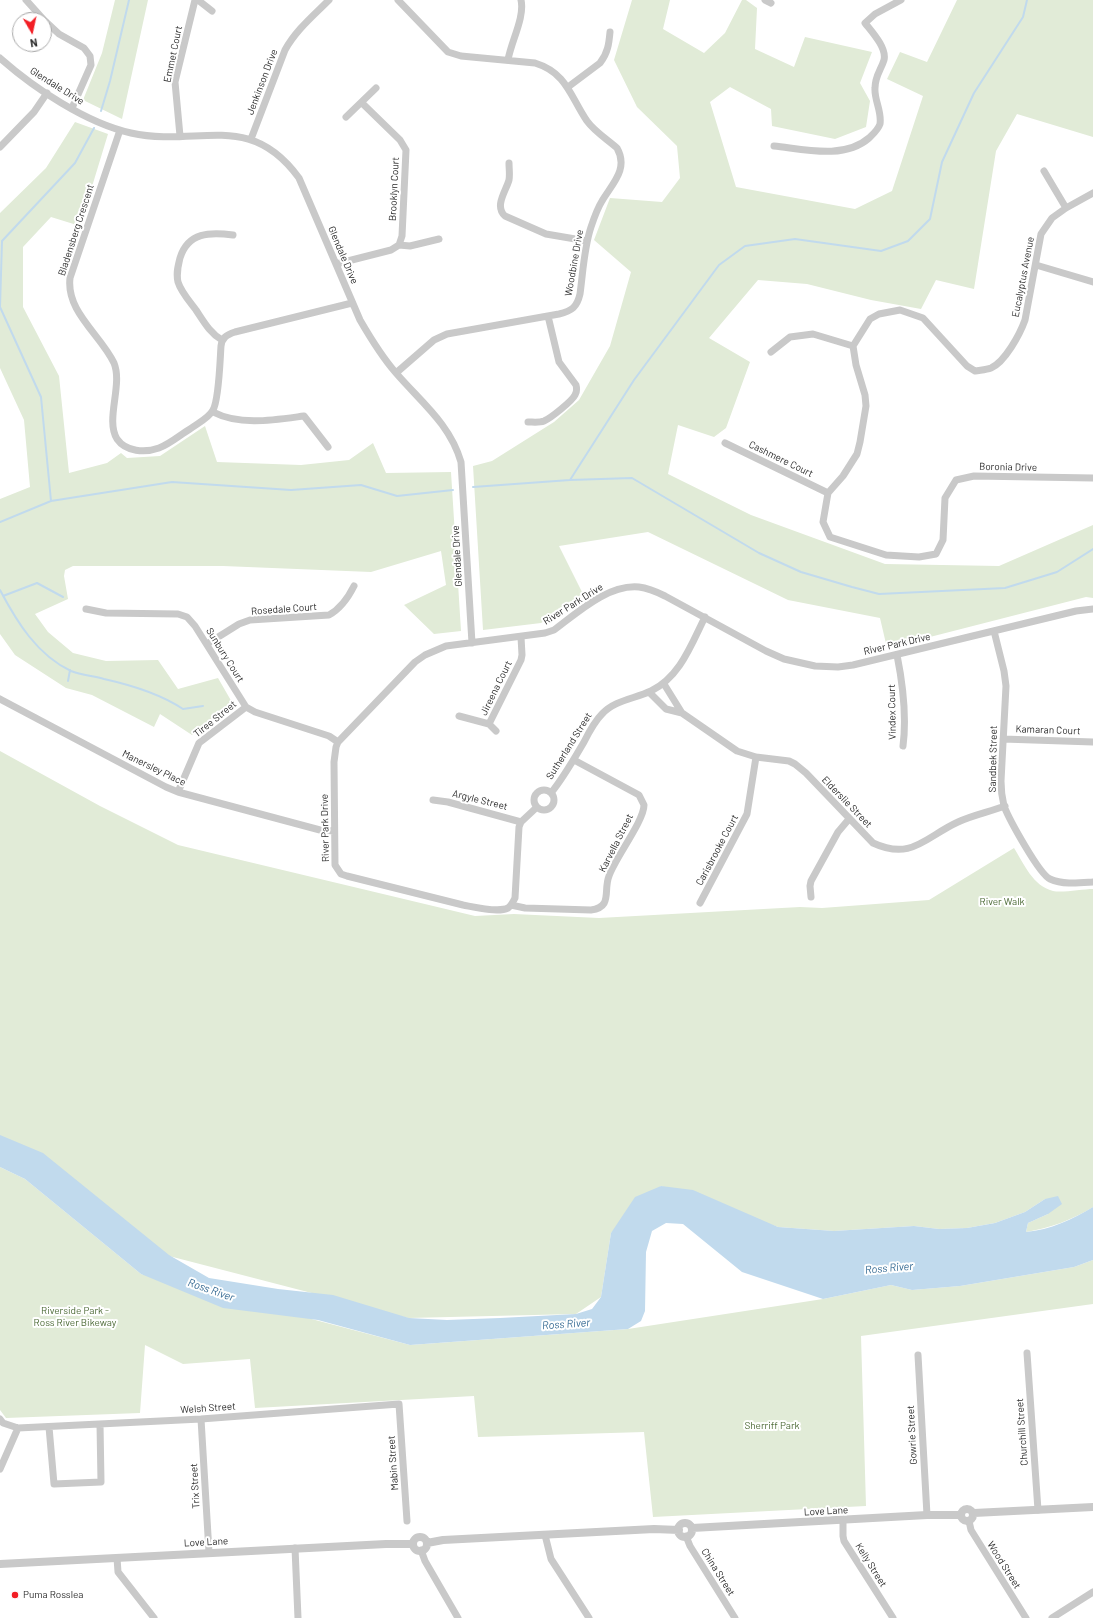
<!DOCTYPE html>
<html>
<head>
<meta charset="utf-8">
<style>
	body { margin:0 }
	#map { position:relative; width:1093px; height:1618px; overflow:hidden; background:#fff; font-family:Barlow,sans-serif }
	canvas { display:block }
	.north { position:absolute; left:12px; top:12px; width:40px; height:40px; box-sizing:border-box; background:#fff; border:1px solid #ababab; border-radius:50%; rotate:171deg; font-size:11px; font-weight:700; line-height:16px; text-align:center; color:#2c2c2c }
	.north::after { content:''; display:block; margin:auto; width:14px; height:18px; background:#f21e25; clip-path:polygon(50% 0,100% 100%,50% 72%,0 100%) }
</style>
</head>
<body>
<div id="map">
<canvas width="1093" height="1618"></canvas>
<div class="north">N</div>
</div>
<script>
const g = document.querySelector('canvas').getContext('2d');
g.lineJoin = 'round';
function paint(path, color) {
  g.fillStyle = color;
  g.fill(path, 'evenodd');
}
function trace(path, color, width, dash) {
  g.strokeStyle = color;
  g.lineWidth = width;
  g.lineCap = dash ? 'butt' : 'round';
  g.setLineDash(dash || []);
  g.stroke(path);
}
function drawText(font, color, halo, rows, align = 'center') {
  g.font = font + ' Barlow,sans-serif';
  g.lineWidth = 4;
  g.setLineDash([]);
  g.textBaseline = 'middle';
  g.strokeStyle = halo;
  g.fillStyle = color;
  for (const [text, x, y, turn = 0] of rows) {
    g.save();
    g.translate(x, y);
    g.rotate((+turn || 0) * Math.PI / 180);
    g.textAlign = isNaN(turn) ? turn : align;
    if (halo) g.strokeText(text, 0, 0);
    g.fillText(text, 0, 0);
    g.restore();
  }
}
paint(new Path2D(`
	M115,0H148L122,119L83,100L102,53Z
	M632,0H670L663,29L704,53L725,33L742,0H746L757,8L755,49L794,67L805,37L872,52L860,83L870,101L866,127L835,139L772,126L771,109L730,87L710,102L736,187L855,209L892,191L923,96L887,79L900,52L927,62L957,0H1093V137L1017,114L996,151L974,289L936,280L921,309L871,300L807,284L758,280L709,338L750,362L726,428L714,437L678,425L668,474L751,515L885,564L999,566L1093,525V598L1086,597L887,648L880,618L788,600L648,532L559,546L584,596L541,623L483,630L473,466L492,461L554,422L579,400L610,346L631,272L594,240L610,198L662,202L680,178L677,146L637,107L614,60Z
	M75,122L108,134L80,226L51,217L23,247V307L59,376L69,473L107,463L121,453L127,458L160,456L205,426L217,462L301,465L349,460L373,443L386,473L451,472L461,631L434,634L404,605L446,585L441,551L371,572L223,566H73L65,570L64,576L68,599L35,614L48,632L73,653L106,661L158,660L178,689L218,678L233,704L192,735L160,714L154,727L92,695L66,688L15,655L0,634V499L30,487L24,420L0,368V213L46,168Z
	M0,751L100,806L178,845L475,916L514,914L599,918L800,907L822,908L929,900L1014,848C1024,864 1033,886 1053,891C1062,893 1083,889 1093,889V1207C1072,1220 1050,1228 1026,1232L1028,1223L1048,1214L1045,1199L1025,1212L995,1223L967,1228L939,1229L914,1226L834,1231L778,1227L661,1186L611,1233L601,1297L576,1314L408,1318L169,1256L0,1142Z
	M0,1167L25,1179L141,1274L410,1345L628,1329L823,1299L891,1285L912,1290L960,1286L1074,1267L1093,1260V1304L861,1336L866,1506L653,1517L644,1432L478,1437L474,1396L255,1408L250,1359L183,1364L145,1345L140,1413L6,1418L0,1410Z`), '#e1ebd7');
paint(new Path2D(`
	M0,1135L43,1153L169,1255L209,1278L278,1289L333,1295L409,1318L447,1320L500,1318L576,1314L592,1309L601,1297L611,1233L635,1197L661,1186L693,1190L778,1227L834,1231L914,1226L939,1229L967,1228L995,1223L1025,1212L1045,1199L1058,1196L1062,1204L1048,1214L1028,1223L1026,1232C1050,1230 1073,1219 1093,1207V1260L1074,1267L960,1286L912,1290L891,1285L823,1299L742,1272L683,1224L666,1223L652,1231L646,1252L645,1311L641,1321L628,1329L410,1345L318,1320L223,1308L141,1274L25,1179L0,1167Z`), '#c1daed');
trace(new Path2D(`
	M101,111L110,81L129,0
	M0,307L2,241L75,163L94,128
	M0,307L41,397L51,501
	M570,480L634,380L719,265L745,246L795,239L881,251L908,241L930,219L942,162L974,93L1023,17L1027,0
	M473,487L570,480L632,478L759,553L801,572L852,587L879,594L1005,588L1057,572L1093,549
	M0,522L51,501L172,482L291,490L361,485L397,496L453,490
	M0,590C17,622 37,655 71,671C81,675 93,676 104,679C131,685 159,693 183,709L203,706
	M3,596L37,583L63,597
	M68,681L70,670`), '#c1daed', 2);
trace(new Path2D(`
	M26,0L44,20
	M198,0L212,11
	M765,0L771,3
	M44,20L59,34L84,48L90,56L91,65L72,108
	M0,58C34,88 86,123 131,133C198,148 249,109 299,178L360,320C371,339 382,357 396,373C421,402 450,424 461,462L472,643
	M508,60C511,42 525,17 521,0
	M568,87L600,63C608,53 609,43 610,32
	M362,103L400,140L406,150L402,236L399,245
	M346,117L376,88
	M120,130L70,278C66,312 101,335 114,363C123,385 105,420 117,439C126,452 145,453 159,448C170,444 180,435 190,429C198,423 209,418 213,410C219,400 220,360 221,346C222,338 226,335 235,332L352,303
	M180,136L175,82L195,0
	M251,139L285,50C296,30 313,16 329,0
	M774,146C803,149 844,160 869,138C873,134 878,130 880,124C882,111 874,100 875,88C875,76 881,70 884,60C887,48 872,32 865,23L875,14L901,0
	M0,147L34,112L47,93
	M509,163C509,169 510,174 509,180C506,191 494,206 505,216L546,234L587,241
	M1044,171L1066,208
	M1093,193L1066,208L1052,218L1041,234L1025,320C1020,334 1005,362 991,368C986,370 980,370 975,371L967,366L923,318L900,310L879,314L870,319L853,346L856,365L865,395L866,406L860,442L857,454L843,476L828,493L823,522L830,537L886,555L919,557L936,554L943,540L945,498L956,480L974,476L1093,478
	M336,264L391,250L399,245L410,246L439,239
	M1036,265L1093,282
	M222,340C210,333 204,322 196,310C190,302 181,292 178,282C176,273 178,266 180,258C188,232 210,232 233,235
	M771,352L790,337L813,334L853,346
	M396,373L434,340L447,334L559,314C572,311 577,307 580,294C583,272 584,248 591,227C594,218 597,209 602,201C612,184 629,169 617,148C607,139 595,132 587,121C570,96 567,73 535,63L461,56L448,52L398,0
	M213,412C240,426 274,420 304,416L328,447
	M528,422C533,422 539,423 544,421C551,418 572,401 575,395C577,392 577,389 576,385L559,362L548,316
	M725,443L828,493
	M86,609L106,613L178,614L187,617L195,626L246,707L255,712L329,736L338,742
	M994,631L1004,671L1006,686L1001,781C1001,790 1002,798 1004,806C1009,819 1039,874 1050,879C1063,885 1079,883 1093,882
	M207,644L239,624L250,620L329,615C340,609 348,598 354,586
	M897,655C903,685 907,715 903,746
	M664,684L682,713
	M649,692L666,709L682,713L737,751L756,757L789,761L795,764L806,773L873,843C912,861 925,837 958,822C973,815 989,812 1005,806
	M0,699L166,787L178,792L320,830L334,831
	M459,716L489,724L496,731
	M489,724L521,660L522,655L521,637
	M1003,739L1093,742
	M534 800a10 10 0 1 1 20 0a10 10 0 1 1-20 0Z
	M178,792L199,743L246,707
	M551,793C564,777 574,759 584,742C589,732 594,722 602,714C615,700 634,699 651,691C680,677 691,645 705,617
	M433,800L448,802L521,822
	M537,807L521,822L519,827L515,898C513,902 511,906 508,908C498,913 474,907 463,905L347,876L341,874L335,865L334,762L336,747L338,742L415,662L425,655L446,646L545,633L554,630C577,613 608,584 639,587C648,588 657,592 665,596L766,651L784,659L815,666L838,667L853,665L1076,611L1093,609
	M811,897L810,886L811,881L838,832L849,819
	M700,903L747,814L756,757
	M511,905L525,908L591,910C613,907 603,891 609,876C615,858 644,821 644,805L639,795L574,760
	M1027,1353L1038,1510
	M918,1355L927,1515
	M0,1419L3,1423L18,1428L201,1419L399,1404L407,1521
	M201,1419L209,1552
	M49,1427L54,1484L101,1482L100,1424
	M0,1469L18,1428
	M843,1520V1536L844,1541L893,1618
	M969,1521L971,1530L1026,1618
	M545,1535L551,1559L589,1618
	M686,1536L690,1546L735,1618
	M295,1548L298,1618
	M421,1550L425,1561L458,1618
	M117,1558L118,1572L154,1618
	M1052,1618L1093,1592`), '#c9c9c9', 7);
trace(new Path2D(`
	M961 1515a6 6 0 1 1 12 0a6 6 0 1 1-12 0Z
	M974,1513L1093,1507
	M678 1530a7 7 0 1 1 14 0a7 7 0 1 1-14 0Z
	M692,1528L927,1515H961
	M413 1544a7 7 0 1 1 14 0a7 7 0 1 1-14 0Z
	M427,1543L443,1540L654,1529L679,1530
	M0,1564L386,1544H413`), '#c9c9c9', 8);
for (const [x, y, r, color] of [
	[15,1595,4,"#f21e25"]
]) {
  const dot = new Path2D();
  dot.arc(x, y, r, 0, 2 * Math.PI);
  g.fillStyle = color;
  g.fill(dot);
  trace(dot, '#fff', 1.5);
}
drawText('10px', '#2c2c2c', '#fff', [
	["Emmet Court",173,54,-78],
	["Jenkinson Drive",262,82,-69],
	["Glendale Drive",57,86,32],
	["Brooklyn Court",394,189,-87],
	["Bladensberg Crescent",76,230,-72],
	["Glendale Drive",343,255,67],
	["Woodbine Drive",574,263,-80],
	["Eucalyptus Avenue",1023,277,-79],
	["Cashmere Court",781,459,26],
	["Boronia Drive",1008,467,1],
	["Glendale Drive",457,556,-93],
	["River Park Drive",573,604,-32],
	["Rosedale Court",284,609,-4],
	["River Park Drive",897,644,-13],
	["Sunbury Court",225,655,58],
	["Jireena Court",496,688,-64],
	["Vindex Court",892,712,-91],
	["Tiree Street",215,719,-39],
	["Kamaran Court",1048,730,2],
	["Sutherland Street",569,746,-58],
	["Sandbek Street",993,759,-89],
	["Manersley Place",154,768,26],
	["Argyle Street",480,800,14],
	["Elderslie Street",847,802,46],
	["River Park Drive",325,828,-91],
	["Karvella Street",616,843,-63],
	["Carisbrooke Court",717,850,-62],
	["Welsh Street",208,1408,-4],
	["Churchill Street",1022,1432,-94],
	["Gowrie Street",912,1435,-93],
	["Mabin Street",393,1463,-94],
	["Trix Street",195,1486,-93],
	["Love Lane",826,1511,-3],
	["Love Lane",206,1542,-3],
	["Kelly Street",871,1565,58],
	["Wood Street",1004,1565,58],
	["China Street",718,1572,58]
]);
drawText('10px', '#4c6a36', '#fff', [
	["River Walk",1002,902],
	["Riverside Park -",75,1311],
	["Ross River Bikeway",75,1323],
	["Sherriff Park",772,1426]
]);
drawText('10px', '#2c2c2c', '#fff', [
	["Puma Rosslea",23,1595]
], 'left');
drawText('italic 11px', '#356a93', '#fff', [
	["Ross River",889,1268,-5],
	["Ross River",211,1290,19],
	["Ross River",566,1324,-4]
]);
</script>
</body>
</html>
